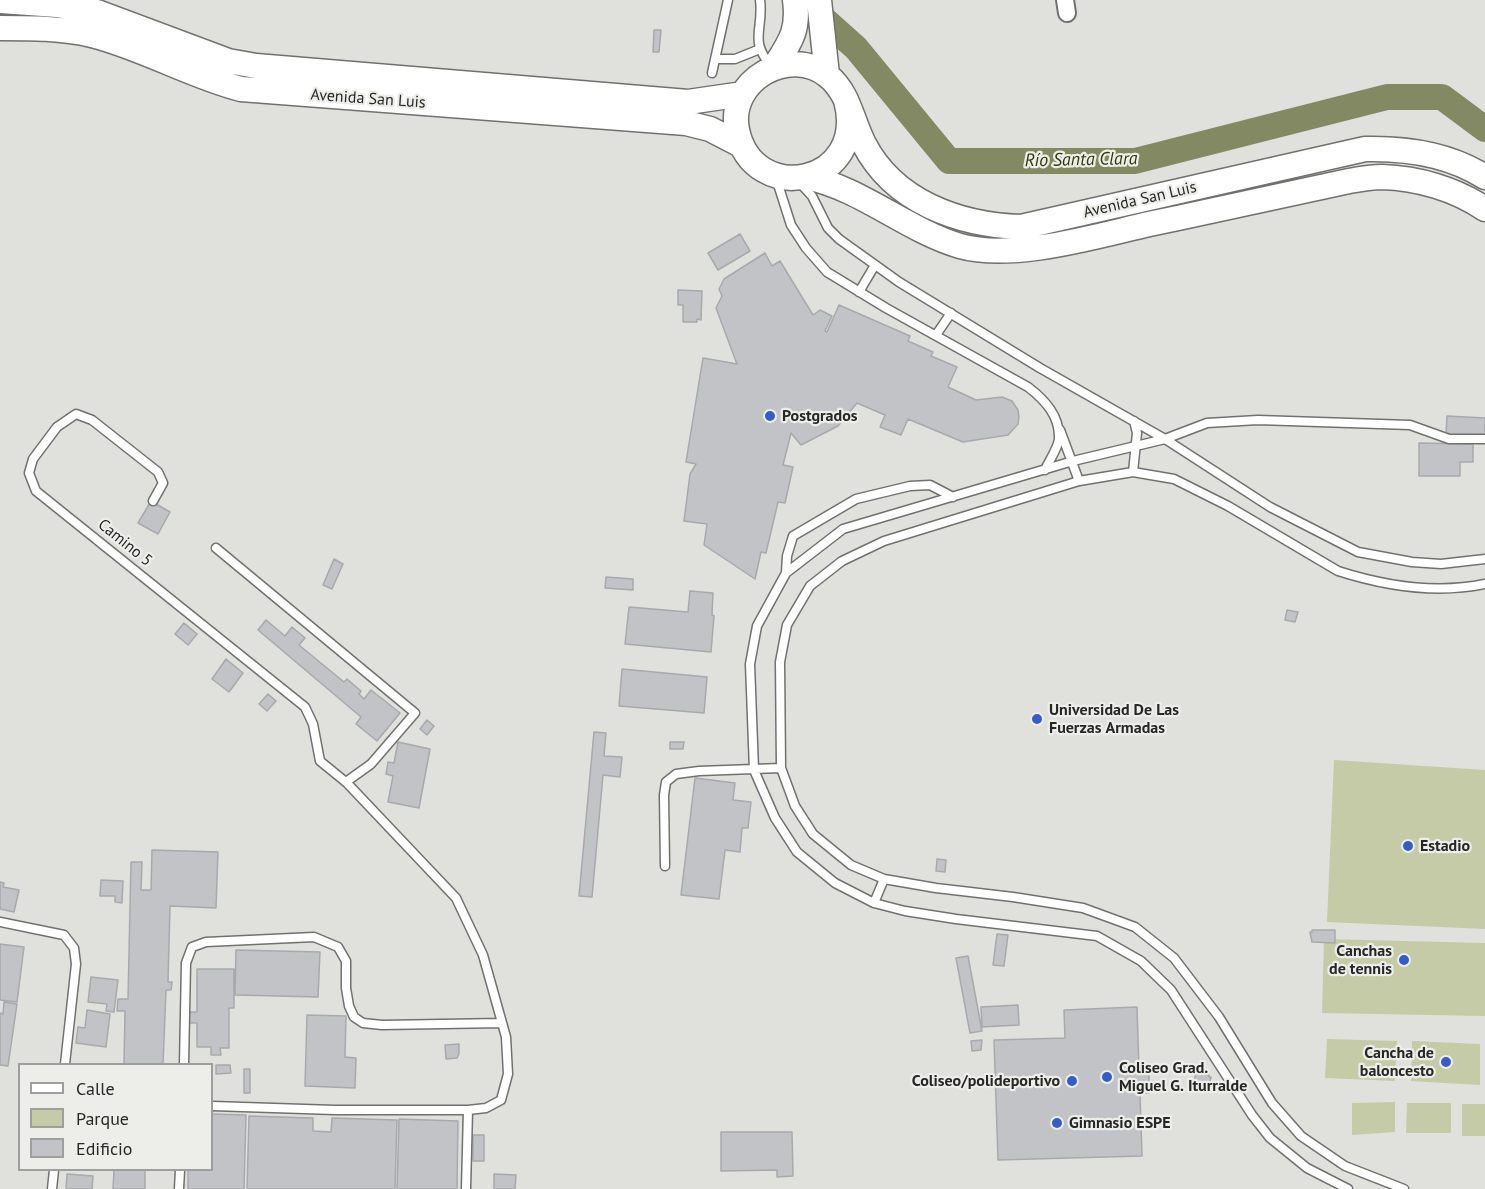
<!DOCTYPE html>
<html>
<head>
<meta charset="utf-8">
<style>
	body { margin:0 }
	#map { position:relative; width:1485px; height:1189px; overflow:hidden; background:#e0e1dc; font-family:"PT Sans",sans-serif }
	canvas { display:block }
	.legend { position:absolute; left:18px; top:1063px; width:195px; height:108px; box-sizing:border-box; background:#edeeea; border:2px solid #9e9f9c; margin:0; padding:8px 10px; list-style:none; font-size:18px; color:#272826 }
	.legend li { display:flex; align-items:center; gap:12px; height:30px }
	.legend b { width:30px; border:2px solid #9e9f9c }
</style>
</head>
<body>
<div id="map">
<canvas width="1485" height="1189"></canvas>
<ul class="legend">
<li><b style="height:8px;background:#fff"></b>Calle</li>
<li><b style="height:16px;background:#c4cba6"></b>Parque</li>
<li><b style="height:16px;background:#c1c3c6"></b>Edificio</li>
</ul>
</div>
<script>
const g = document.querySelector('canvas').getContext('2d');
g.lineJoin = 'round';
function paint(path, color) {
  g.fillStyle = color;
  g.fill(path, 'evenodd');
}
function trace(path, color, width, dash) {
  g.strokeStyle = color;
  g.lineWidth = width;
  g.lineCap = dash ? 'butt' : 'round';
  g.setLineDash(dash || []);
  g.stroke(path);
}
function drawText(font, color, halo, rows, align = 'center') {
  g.font = font + ' "PT Sans",sans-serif';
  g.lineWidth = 4.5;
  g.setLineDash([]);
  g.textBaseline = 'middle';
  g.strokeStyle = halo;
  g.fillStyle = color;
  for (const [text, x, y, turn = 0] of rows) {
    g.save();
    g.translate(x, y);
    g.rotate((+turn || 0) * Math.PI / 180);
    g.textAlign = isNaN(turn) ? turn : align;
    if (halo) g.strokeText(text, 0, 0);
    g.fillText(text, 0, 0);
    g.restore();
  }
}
paint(new Path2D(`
	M1334,760L1485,770V929L1327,922Z
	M1324,939L1485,943V1016L1322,1013Z
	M1327,1039L1397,1041L1395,1081L1325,1078Z
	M1412,1041L1480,1044V1085L1411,1081Z
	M1395,1102V1132L1352,1135V1103Z
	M1407,1103H1451V1133H1406Z
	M1462,1104H1485V1136H1462Z`), '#c4cba6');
trace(new Path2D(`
	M809,6L856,48L949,161H1135L1387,97H1442L1485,129`), '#838a63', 26);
const building = new Path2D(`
	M654,30H661L659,52H653Z
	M740,234L750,251L718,270L708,253Z
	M765,253L772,266L780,261L813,315L820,310L832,316L825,331L827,332L839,305L910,336L908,341L933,352L931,356L957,367L948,387L976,400L1002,397L1012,401L1018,410L1019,417L1018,424L1008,435L963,442L908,419L901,435L880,427L885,415L857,403L838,426L801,445L791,433L783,465L793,467L785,503L778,502L766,553L761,552L755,579L704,545L707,524L684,521L690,474L696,464L686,462L703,358L737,364L716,308L722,296L719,289L724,279Z
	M678,290L702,291L701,320L697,319V322H683V305H678Z
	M1447,416L1485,418V437L1446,435Z
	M1419,443L1473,444V462H1460V476H1419Z
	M151,501L170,512L158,534L138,523Z
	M334,559L343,564L332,589L323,585Z
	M606,577L633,579V590L605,588Z
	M690,591L713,593L712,615L714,616L711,652L625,644L629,607L688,612Z
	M1287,610L1298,612L1295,622L1285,620Z
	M266,620L285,636L292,627L305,638L299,645L344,682L347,679L361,691L359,694L364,699L371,690L400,713L377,741L356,724L361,717L258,630Z
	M184,623L197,634L188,645L175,634Z
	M226,659L243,673L229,692L212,679Z
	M622,669L707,677L704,713L619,706Z
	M268,694L276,701L267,711L259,704Z
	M427,720L434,726L427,735L420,729Z
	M594,732L606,733L604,756L622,757L620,777L603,775L592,897L579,896Z
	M398,742L430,749L419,808L388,802L393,776L386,774L388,762L394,763Z
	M670,742H684L683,749H670Z
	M695,778L735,783L733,800L751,802L748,828H742L740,852L725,850L719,899L681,895Z
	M152,850L218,852L216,908L170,906L168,982H172L171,990H166L163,1064H124L125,1011H117L118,999H128L131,862H142L141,890H151Z
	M937,859L946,860L945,872L936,871Z
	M101,880L123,881L122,903L115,902V896H100Z
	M0,882L4,883L3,887L19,890L14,912L0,909Z
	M1312,930H1335V943L1312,942L1310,932H1312Z
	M997,934L1008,935L1004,966L993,965Z
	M0,944L24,947L17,1002L0,1000Z
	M236,950L320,952L318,997L235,995Z
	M968,956L982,1031L970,1033L956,958Z
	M197,969H234V1008H229V1048H220L221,1055H211V1047H197V1023H187V1012H197Z
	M91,977L118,980L114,1012L106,1011L107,1004L88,1002Z
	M4,1002L17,1004L8,1066L0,1065V1013L3,1014Z
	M1018,1005L1019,1025L982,1027L981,1007Z
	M1137,1007L1139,1070L1149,1069V1093H1140L1142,1156L998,1160L994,1040L1065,1038L1064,1010Z
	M87,1010L110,1014L106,1047L76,1043L78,1027L85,1028Z
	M307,1015L346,1016L345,1057L356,1058L355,1088L305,1086Z
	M982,1040L981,1050L972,1051L971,1041Z
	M459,1044V1054L457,1058L446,1059L445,1045Z
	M216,1065H230L231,1073L216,1074Z
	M244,1069H250V1093H244Z
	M1195,1074L1209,1075V1077H1211L1209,1086H1195Z
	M212,1114L246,1115L244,1189H188V1170H212Z
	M249,1116L313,1118V1131L331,1132L332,1118L397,1120L395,1189H247Z
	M399,1119L458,1121L457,1189H397Z
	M721,1132H792L793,1176L777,1177V1170L721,1171Z
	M473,1135H484V1161H473Z
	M114,1170H145V1189H113Z
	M67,1174L93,1176L92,1189H66Z
	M494,1174L516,1175L515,1189H494Z`);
paint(building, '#c1c3c6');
trace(building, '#a7a9ad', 1.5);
const lane = new Path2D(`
	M760,0C764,30 748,40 772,67
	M715,59H735L760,49
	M712,73L728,0
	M776,178L791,225L806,248L827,272L886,308L1028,387C1045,400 1060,416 1059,439C1058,448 1049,461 1045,470
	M799,182L812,196L828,228L839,239L899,282L1040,368L1165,439L1207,423L1258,420L1410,425L1449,439H1485
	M859,292L875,265
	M936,335L951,313
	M1060,430L1079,481
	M1133,472L1137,433L1134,421
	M153,501L163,483L158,472L92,420L76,414L57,427L33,459L29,473L36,491L305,707L313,724L320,761L347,783L456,898L483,955L506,1037L508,1074L501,1100L486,1108L468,1110H335L212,1106
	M216,548L415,713L371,764L346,782
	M786,573L787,556L793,536L856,499L910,486L930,485L953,497
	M665,866L664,795L666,782L676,774L699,771L781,768
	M874,903L884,879
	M0,922L64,935L74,948L76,964L65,1064
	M184,1064L186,963L192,947L206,942L314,937L338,947L346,961V988L349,1006L354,1017L363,1023L382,1025L502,1023
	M52,1189L54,1170
	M179,1189L180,1170
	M466,1189L468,1110
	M1348,1189L1307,1168L1270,1138L1252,1115L1171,990L1141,961L1097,936L956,919L905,911L874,903L835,883L797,852L775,818L754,770L750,664L757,626L786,573L843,529L1073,461L1165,439L1270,507L1358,552L1412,562L1441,564L1485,559
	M1404,1189L1345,1166L1301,1136L1272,1103L1219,1017L1174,958L1135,927L1083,908L1013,897L936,888L884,879L851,865L813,834L795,806L781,768L780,662L787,625L810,586L842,561L884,541L1079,481L1133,472L1174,479L1228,506L1338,571C1385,586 1437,594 1485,584`);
const street = new Path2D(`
	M1065,0L1067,13`);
const secondary = new Path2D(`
	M819,0L827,75
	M0,1L57,5L97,12L228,61L256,66L688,102L743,94
	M0,28C31,28 62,28 92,35C144,48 190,76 241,89L686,123L710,129L741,145
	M775,66C791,41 799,30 795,0
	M846,100C869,185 753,208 737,130C727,80 790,45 828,76C849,93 852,121 864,144C894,202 959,225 1021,227L1365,149C1407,148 1449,154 1485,177
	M806,177C861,188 906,230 960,246C1013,261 1096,236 1149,224C1216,210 1283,195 1349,181C1360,179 1372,177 1382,177C1418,178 1455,189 1485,209`);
trace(lane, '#71716e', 11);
trace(street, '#71716e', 20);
trace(secondary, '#71716e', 27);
trace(lane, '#fff', 8);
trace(street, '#fff', 16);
trace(secondary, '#fff', 24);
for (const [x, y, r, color] of [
	[770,416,6,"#355ccc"],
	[1037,719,6,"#355ccc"],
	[1408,846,6,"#355ccc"],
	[1404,960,6,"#355ccc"],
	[1446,1062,6,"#355ccc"],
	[1107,1077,6,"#355ccc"],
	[1072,1081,6,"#355ccc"],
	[1057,1123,6,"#355ccc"]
]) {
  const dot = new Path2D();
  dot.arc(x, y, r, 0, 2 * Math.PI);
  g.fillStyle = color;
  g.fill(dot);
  trace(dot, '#edeeea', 2);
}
drawText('16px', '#272826', '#edeeea', [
	["Avenida San Luis",368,99,4],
	["Avenida San Luis",1140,200,-13],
	["Camino 5",125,543,39]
]);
drawText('bold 16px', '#272826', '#edeeea', [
	["Postgrados",782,416],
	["Universidad De Las",1049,710],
	["Fuerzas Armadas",1049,728],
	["Estadio",1420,846],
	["Canchas",1392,951,"right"],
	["de tennis",1392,969,"right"],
	["Cancha de",1434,1053,"right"],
	["baloncesto",1434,1071,"right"],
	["Coliseo Grad.",1119,1068],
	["Miguel G. Iturralde",1119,1086],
	["Coliseo/polideportivo",1060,1081,"right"],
	["Gimnasio ESPE",1069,1123]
], 'left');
drawText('italic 18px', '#343907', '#edeeea', [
	["Río Santa Clara",1081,160,-1]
]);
</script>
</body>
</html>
